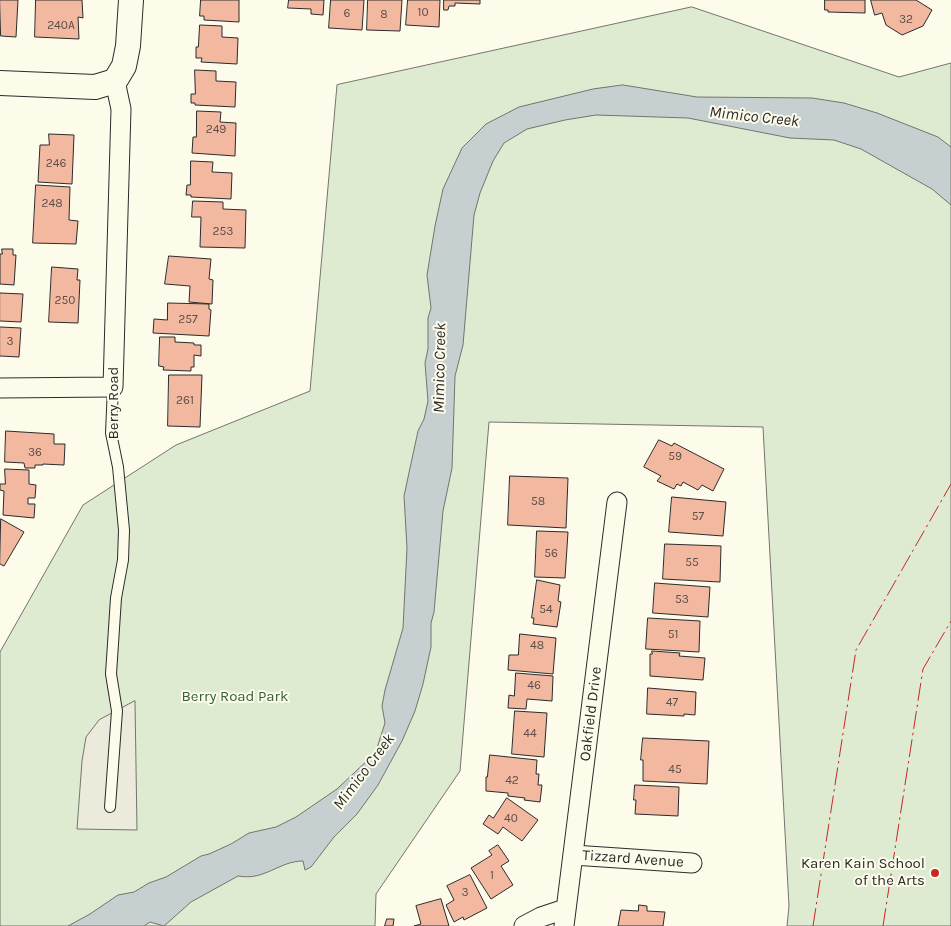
<!DOCTYPE html>
<html>
<head>
<meta charset="utf-8">
<style>
	body { margin:0 }
	canvas { display:block; background:#fdfbea }
</style>
</head>
<body>
<canvas width="951" height="926"></canvas>
<script>
const g = document.querySelector('canvas').getContext('2d');
g.lineJoin = 'round';
function paint(path, color) {
  g.fillStyle = color;
  g.fill(path, 'evenodd');
}
function trace(path, color, width, dash) {
  g.strokeStyle = color;
  g.lineWidth = width;
  g.lineCap = dash ? 'butt' : 'round';
  g.setLineDash(dash || []);
  g.stroke(path);
}
function drawText(font, color, halo, rows, align = 'center') {
  g.font = font + ' Karla,sans-serif';
  g.lineWidth = 4;
  g.setLineDash([]);
  g.textBaseline = 'middle';
  g.strokeStyle = halo;
  g.fillStyle = color;
  for (const [text, x, y, turn = 0] of rows) {
    g.save();
    g.translate(x, y);
    g.rotate((+turn || 0) * Math.PI / 180);
    g.textAlign = isNaN(turn) ? turn : align;
    if (halo) g.strokeText(text, 0, 0);
    g.fillText(text, 0, 0);
    g.restore();
  }
}
const green = new Path2D(`
	M692,7L899,77L951,63V926H787L789,906L763,427L489,422L460,771L376,894L375,926H0V652L83,505L176,445L310,391L337,85Z`);
paint(green, '#deebd1');
trace(green, '#74746e', 1);
const parking = new Path2D(`
	M135,701L137,830L77,829L82,761L86,737L99,720Z`);
paint(parking, '#eceadb');
trace(parking, '#74746e', 1);
const water = new Path2D(`
	M623,85L697,97L812,98L844,103L877,113L938,137L951,147V205L932,189L861,149L834,140L790,138L688,118L596,115L565,120L527,129L504,143L493,161L480,193L474,215L463,345L455,376L452,468L443,511L434,612L431,623V647L423,684L415,711L402,741L378,785L357,814L334,837L311,867L305,870L303,861C279,861 265,881 238,876L191,902L164,926L150,922L144,926H68L90,914L118,895L134,892L149,883L166,877L201,856L209,854L231,844L249,833L276,827L296,817L337,789L370,758L377,748L385,723L382,706L385,690L403,628L407,548L404,496L418,431L424,419L428,401L425,363L428,349V318L431,308L427,275L435,226L443,189L462,148L486,124L519,107L593,89Z`);
paint(water, '#c7d0d0');
trace(water, '#74746e', 1);
const building = new Path2D(`
	M0,0H18L16,37L1,36Z
	M36,0H82L83,18L78,17L79,39L35,37Z
	M201,0H239V22L204,20V16H200Z
	M289,0H324L323,15L311,14V9L288,8Z
	M331,0H364L362,30L329,28Z
	M368,0H402L400,31L367,30Z
	M408,0H440L439,27L406,25Z
	M444,0H480V4L455,3V6H449L448,10H444Z
	M825,0H865V13L828,12V10H825Z
	M871,0H916L932,10L923,26L902,35L886,25L882,13L875,15Z
	M200,25L222,26V37L238,38L237,64L201,62L202,58H196V47H198Z
	M195,70L216,71V81L236,82L235,107L195,105V103H191V94H195Z
	M197,111L221,112L220,122L236,123L235,156L192,153L193,137H196Z
	M49,134L74,135L72,184L38,182L40,145H49Z
	M191,161L213,162L212,172L232,173L231,199L191,197V195H186L187,185H190Z
	M36,185L70,187L69,220L78,221L76,244L33,243Z
	M193,201L223,202V209L246,210L245,248L200,247L201,217H192Z
	M2,249H13V255H16L14,285L0,284V254H2Z
	M169,256L211,259L209,279L213,280L212,304L189,302L190,286L165,284Z
	M52,267L78,269L77,280H80L78,323L49,322Z
	M0,293L23,294L21,322L0,321Z
	M168,303L209,304V309L211,310L209,336L153,333L154,319L167,320Z
	M0,327L21,328L19,357L0,356Z
	M160,337H175V342L194,343V345H201V356L194,355V367H191V371L163,370L164,367L159,366Z
	M169,375H202L200,427L168,426Z
	M6,431L54,434V444H65L64,465L43,464V465H35V468H25L24,463L5,462Z
	M659,440L672,446L674,443L724,469L713,491L702,485L698,490L683,482L681,486L677,484L674,489L657,481L661,476L644,467Z
	M5,469L29,470V484L36,485L35,498H28V504H35L34,518L3,515L4,491L0,490V484H5Z
	M510,476L568,478L566,528L508,525Z
	M672,497L726,502L723,536L669,532Z
	M1,519L24,532L4,566L0,564Z
	M537,531L568,532L565,578L535,577Z
	M665,544L721,546L720,582L663,579Z
	M537,580L560,585L558,601L561,602L557,627L533,624L534,618H532Z
	M655,583L710,587L708,617L653,613Z
	M648,618L700,621L699,652L646,649Z
	M520,634L556,638L553,674L508,670L509,655H518Z
	M652,651L680,653L679,656L705,658L703,680L650,676V654H652Z
	M516,673L553,676L552,701L527,699L526,709L508,708L509,695L514,696Z
	M648,688L696,692L695,715L684,714V716L647,714Z
	M515,711L547,713L544,757L512,754Z
	M643,738L709,741L707,784L643,781V760H641Z
	M490,755L537,760L536,774H539L538,785H542L540,802L524,800L525,798L508,796V793L486,791V777H487Z
	M635,785L679,787L678,816L635,814L636,800H634Z
	M507,798L538,820L522,841L503,827L498,834L483,824L489,815L493,818Z
	M498,845L509,861L501,866L513,885L491,899L471,868L492,855L489,851Z
	M470,875L487,908L464,920L463,917L454,922L446,905L454,900L447,886Z
	M441,899L449,926H414L421,924L416,906Z
	M639,905L647,906V911L665,912L663,926H618L621,910L638,911Z
	M387,919H394L393,926H385Z`);
paint(building, '#f2b8a0');
trace(building, '#2b2b2b', 1);
const service = new Path2D(`
	M110,807L117,711L111,674L116,598L123,560L124,530L118,467L111,433L113,387`);
const minor = new Path2D(`
	M0,388L113,387L121,109L115,81
	M573,855L692,863
	M524,926L541,917L565,909
	M564,926L617,502`);
const tertiary = new Path2D(`
	M0,83L95,87L115,81L124,66L128,46L131,0`);
trace(service, '#2b2b2b', 12);
trace(minor, '#2b2b2b', 21);
trace(tertiary, '#2b2b2b', 26);
trace(service, '#fdfbea', 10);
trace(minor, '#fdfbea', 19);
trace(tertiary, '#fdfbea', 24);
trace(new Path2D(`
	M813,926L856,650L951,484
	M883,926L923,669L951,621`), '#c62828', 1, [18, 4, 2.5, 4]);
for (const [x, y, r, color] of [
	[935,873,5,"#c62828"]
]) {
  const dot = new Path2D();
  dot.arc(x, y, r, 0, 2 * Math.PI);
  g.fillStyle = color;
  g.fill(dot);
  trace(dot, '#fdfbea', 2);
}
drawText('12px', '#5d4e48', null, [
	["10",423,13],
	["6",347,14],
	["8",384,15],
	["32",906,20],
	["240A",61,26],
	["249",216,130],
	["246",56,164],
	["248",52,204],
	["253",223,232],
	["250",65,301],
	["257",188,320],
	["3",10,342],
	["261",185,401],
	["36",35,453],
	["59",675,457],
	["58",538,502],
	["57",698,517],
	["56",551,554],
	["55",692,563],
	["53",682,600],
	["54",546,610],
	["51",673,635],
	["48",537,646],
	["46",534,686],
	["47",672,703],
	["44",530,734],
	["45",675,770],
	["42",512,781],
	["40",511,819],
	["1",492,876],
	["3",465,893]
]);
drawText('15px', '#2b2b2b', '#fdfbea', [
	["Berry Road",114,403,-90],
	["Oakfield Drive",591,714,-83],
	["Tizzard Avenue",633,859,4]
]);
drawText('15px', '#34623c', '#fdfbea', [
	["Berry Road Park",235,697]
]);
drawText('15px', '#2b2b2b', '#fdfbea', [
	["Karen Kain School",925,864],
	["of the Arts",925,881]
], 'right');
drawText('italic 16px', '#2b2b2b', '#fdfbea', [
	["Mimico Creek",754,117,6],
	["Mimico Creek",440,368,-89],
	["Mimico Creek",364,772,-53]
]);
</script>
</body>
</html>
